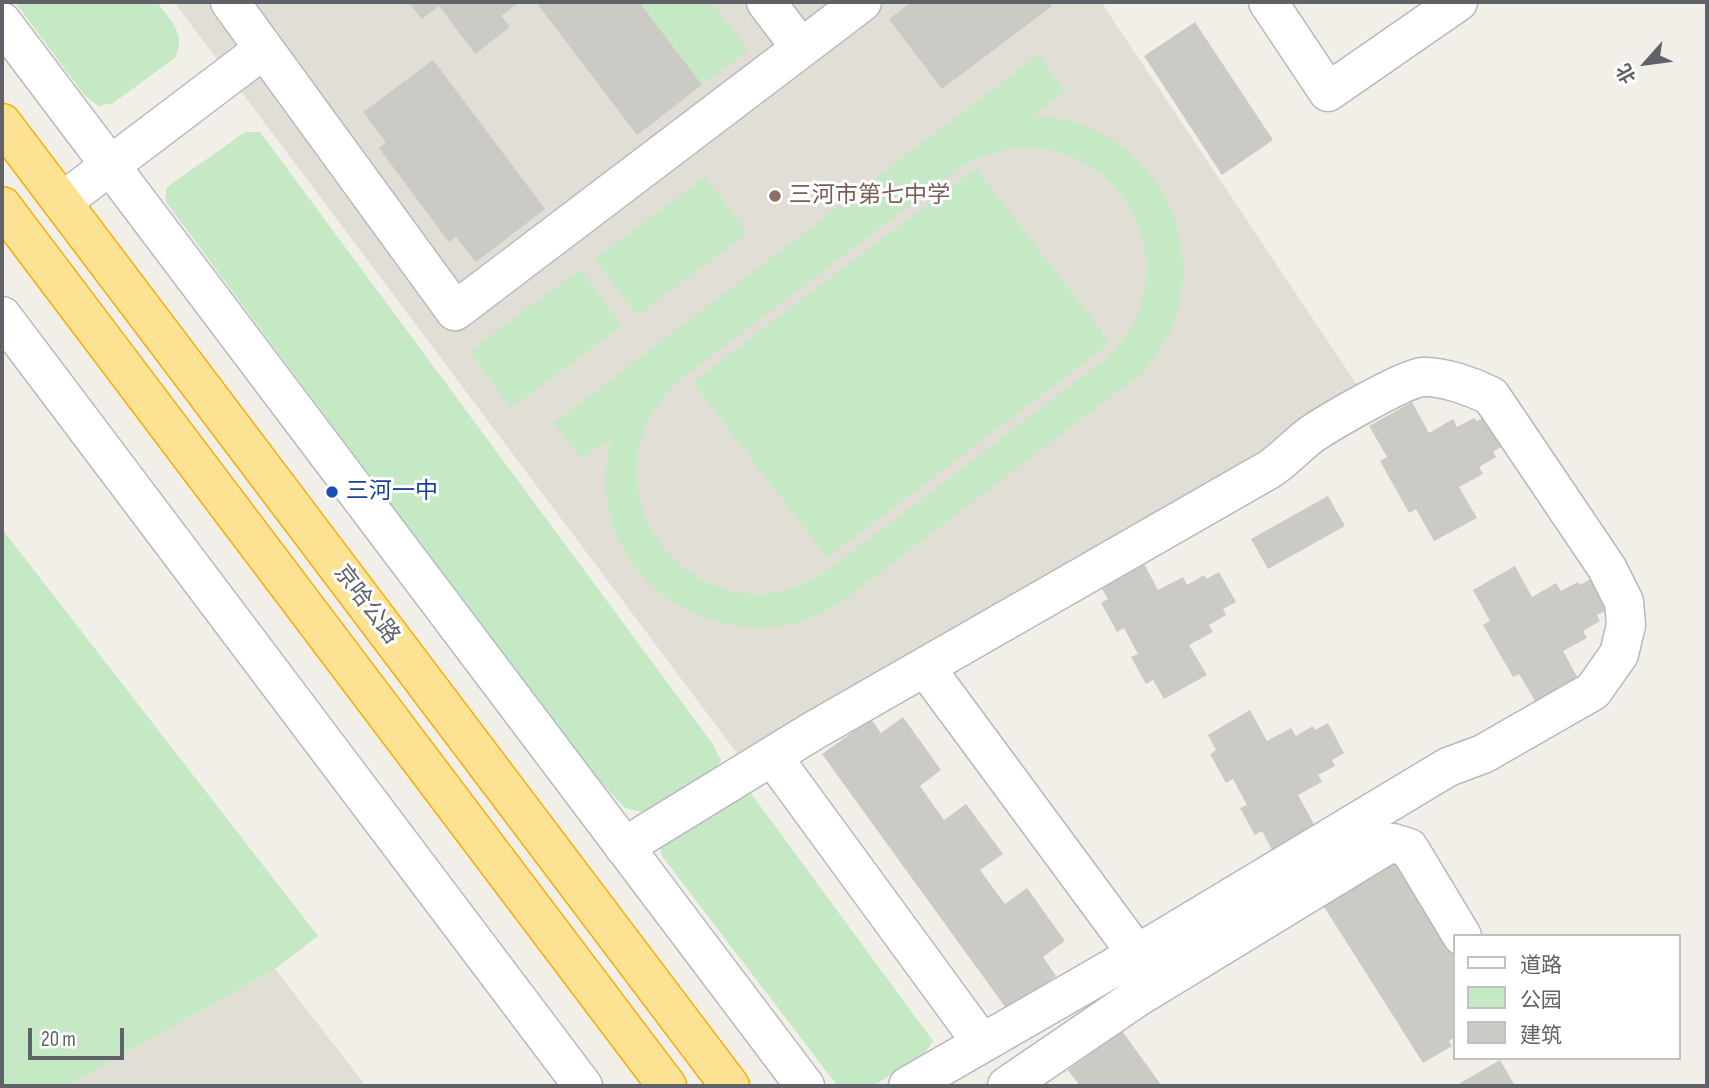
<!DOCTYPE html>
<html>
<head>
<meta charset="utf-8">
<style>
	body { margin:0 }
	#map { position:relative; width:1709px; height:1088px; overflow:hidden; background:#f1efe8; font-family:"Sofia Sans Condensed","Noto Sans SC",sans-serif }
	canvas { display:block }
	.frame { position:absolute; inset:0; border:4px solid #5f6368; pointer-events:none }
	.legend { position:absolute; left:1453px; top:934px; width:228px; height:126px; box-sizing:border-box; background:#fff; border:2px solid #bfc1c3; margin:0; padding:9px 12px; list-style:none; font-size:21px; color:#5f6368 }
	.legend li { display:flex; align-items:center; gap:14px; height:35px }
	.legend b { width:35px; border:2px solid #bfc1c3 }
	.north { position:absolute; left:1611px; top:28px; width:70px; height:70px; -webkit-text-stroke:5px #fff; paint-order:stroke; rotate:242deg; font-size:19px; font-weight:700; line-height:28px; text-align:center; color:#5f6368 }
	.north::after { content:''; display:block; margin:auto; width:24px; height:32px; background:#5f6368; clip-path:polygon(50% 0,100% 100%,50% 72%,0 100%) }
	.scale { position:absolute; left:28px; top:1028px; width:96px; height:32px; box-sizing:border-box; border:4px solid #5f6368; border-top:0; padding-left:9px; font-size:21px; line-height:24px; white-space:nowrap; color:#5f6368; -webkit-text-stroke:5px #fff; paint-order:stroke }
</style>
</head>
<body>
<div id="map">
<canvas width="1709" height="1088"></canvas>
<div class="frame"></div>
<ul class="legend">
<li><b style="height:9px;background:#fff"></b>道路</li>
<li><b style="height:19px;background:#c5e8c5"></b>公园</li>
<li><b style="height:19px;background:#cccac5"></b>建筑</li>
</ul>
<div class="north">北</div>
<div class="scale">20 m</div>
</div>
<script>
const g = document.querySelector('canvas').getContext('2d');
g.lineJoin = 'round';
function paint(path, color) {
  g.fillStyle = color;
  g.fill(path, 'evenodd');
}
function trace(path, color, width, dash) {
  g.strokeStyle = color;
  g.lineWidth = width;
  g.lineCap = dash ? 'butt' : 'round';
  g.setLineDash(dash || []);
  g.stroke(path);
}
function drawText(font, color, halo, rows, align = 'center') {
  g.font = font + ' "Sofia Sans Condensed","Noto Sans SC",sans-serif';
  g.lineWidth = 6;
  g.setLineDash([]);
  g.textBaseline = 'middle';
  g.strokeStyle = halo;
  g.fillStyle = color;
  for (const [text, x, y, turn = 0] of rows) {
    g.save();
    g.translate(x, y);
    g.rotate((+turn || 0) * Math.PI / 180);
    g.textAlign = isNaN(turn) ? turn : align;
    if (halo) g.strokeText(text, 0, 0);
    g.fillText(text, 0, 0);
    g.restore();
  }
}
paint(new Path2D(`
	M174,2H1101L1361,391L742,760Z
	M275,969L366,1086H68Z`), '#e1ded6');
paint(new Path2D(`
	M15,2H157C170,20 187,34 175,58L113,103L99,106L85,96Z
	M639,2H712L748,50L702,85Z
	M1038,55L1065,91L1033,116C1051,118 1068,119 1085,126C1165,156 1204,249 1172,328C1165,345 1154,358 1143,372L841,602C824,611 806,622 787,625C706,639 625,589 608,507C604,483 606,461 611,438L581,459L554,423ZM1024,147C1039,148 1053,150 1067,155C1126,175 1161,245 1141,305C1134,326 1122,342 1106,359L827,571C807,583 786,593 763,594C670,597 607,497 651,415C658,401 670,390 681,379L960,167C981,155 1000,150 1024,147Z
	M245,132H260L712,743L721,760L713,772L658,808L642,812L625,808L581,761L166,202V188Z
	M976,168L1110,343L827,558L693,382Z
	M705,177L747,233L637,315L595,259Z
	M580,269L622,326L511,408L470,351Z
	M2,529L318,936L275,969L68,1086H2Z
	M747,788L933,1041L925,1053L873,1086L836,1084L662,856L659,842Z`), '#c5e8c5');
paint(new Path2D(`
	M408,2H520L501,16L510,27L475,54L439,6L422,19Z
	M536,2H639L702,85L637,135Z
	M912,2H1049L1052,6L942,89L889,19Z
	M1195,22L1273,140L1222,175L1144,56Z
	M433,60L545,209L476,262L456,237L449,242L379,148L386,142L363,112Z
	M1412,402L1429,433L1453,419L1457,427L1474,418L1477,421L1489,415L1506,444L1493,452L1496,457L1479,467L1483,474L1459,487L1477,518L1434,541L1416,509L1409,513L1380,461L1387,457L1369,426Z
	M1328,496L1345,526L1268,569L1251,539Z
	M1142,560L1158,590L1183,577L1187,585L1204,575L1206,579L1219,572L1236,602L1223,609L1226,615L1209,625L1213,632L1189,645L1207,675L1164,699L1153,680L1146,684L1131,657L1138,654L1124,628L1117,632L1101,603L1108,599L1099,584Z
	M1515,566L1532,597L1556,583L1561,591L1578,582L1580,585L1592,578L1609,609L1597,615L1600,621L1583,631L1587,638L1563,651L1580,682L1538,706L1519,674L1513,677L1483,625L1490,621L1473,590Z
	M1250,710L1267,741L1291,728L1296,736L1313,726L1315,730L1328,723L1344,753L1332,760L1335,766L1318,775L1322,782L1298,795L1315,826L1272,850L1262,831L1255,835L1240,808L1247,805L1233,779L1226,783L1210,754L1216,750L1208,735Z
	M903,717L941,770L920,786L944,820L966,804L1003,854L980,870L1005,904L1027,888L1065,941L1043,957L1056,976L1008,1011L822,754L871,719L881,733Z
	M1394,862L1455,958V1037L1449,1041L1452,1046L1423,1063L1321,902Z
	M1122,1031L1162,1086H1080L1068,1070Z
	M1500,1060L1515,1086H1455Z`), '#cccac5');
const minor = new Path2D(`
	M230,2L455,311L862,2
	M766,2L801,48
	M1268,2L1328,92L1458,2
	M2,22L805,1086
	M62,202L264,49
	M2,316L583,1086
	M925,667L1137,954
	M772,756L982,1043
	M624,847L813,731L1270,469C1285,459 1297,445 1312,434C1330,422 1405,378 1423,377C1443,376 1473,387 1491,396L1607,568L1624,602L1626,625L1619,654L1593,691L1483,754L1448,767L1137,954L908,1086
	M1007,1086L1136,998L1385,846L1393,843L1409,848L1462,936`);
const highway = new Path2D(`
	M2,123L730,1086
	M2,206L667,1086`);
trace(minor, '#b5b8bc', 41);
trace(highway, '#f9ab00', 41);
trace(minor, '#fff', 38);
trace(highway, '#fde293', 38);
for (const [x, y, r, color] of [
	[775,196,7,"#8d6e63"],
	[332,492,7,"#1a4fb4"]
]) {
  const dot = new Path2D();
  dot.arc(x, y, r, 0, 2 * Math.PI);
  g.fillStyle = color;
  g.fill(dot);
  trace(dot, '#fff', 2.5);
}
drawText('23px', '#785e54', '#fff', [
	["三河市第七中学",789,196]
], 'left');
drawText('23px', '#164399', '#fff', [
	["三河一中",346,492]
], 'left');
drawText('23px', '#5f6368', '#fff', [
	["京哈公路",366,605,53]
]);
</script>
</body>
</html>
